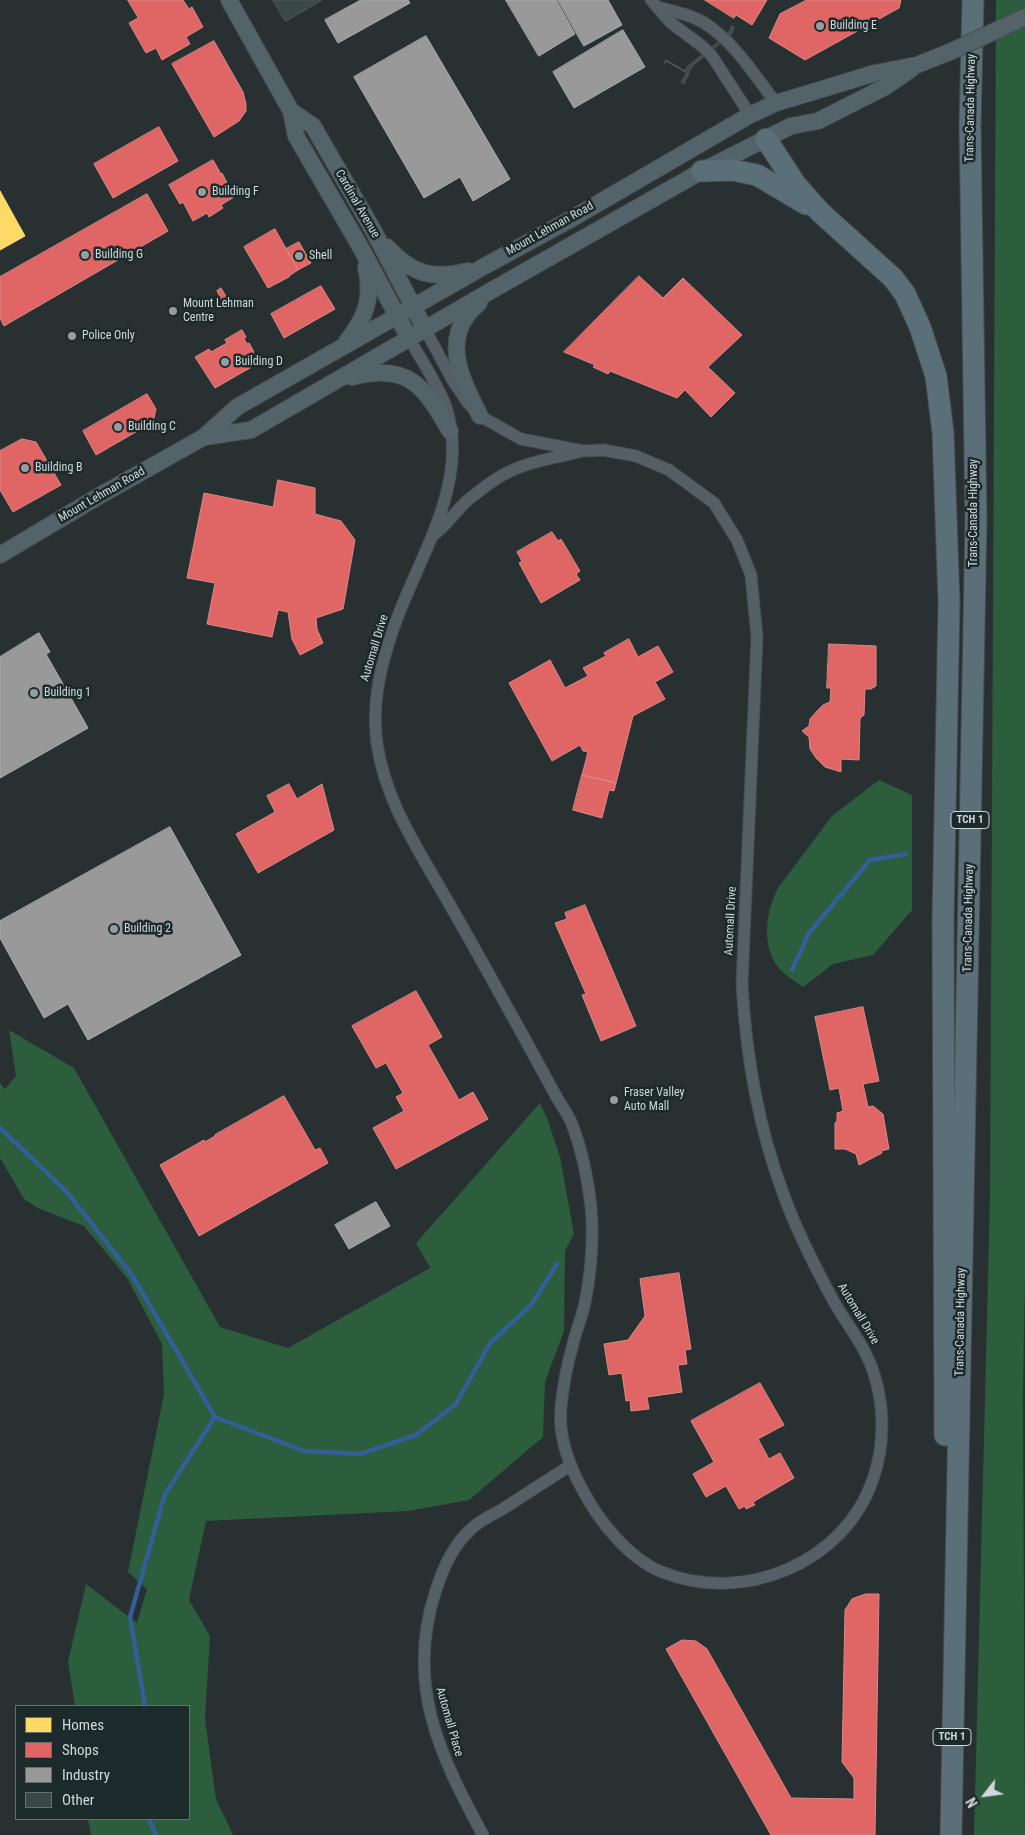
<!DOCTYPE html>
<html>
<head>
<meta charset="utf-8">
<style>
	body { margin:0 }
	#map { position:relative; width:1025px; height:1835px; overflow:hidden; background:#283032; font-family:"Roboto Condensed",sans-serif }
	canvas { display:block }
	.legend { position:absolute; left:15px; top:1705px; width:175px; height:115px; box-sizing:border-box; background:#1c2a2b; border:1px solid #647071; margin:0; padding:6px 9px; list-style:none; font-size:15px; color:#d0d8d9 }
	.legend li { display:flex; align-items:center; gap:10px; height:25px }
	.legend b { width:25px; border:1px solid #647071 }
	.north { position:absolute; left:960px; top:1770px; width:50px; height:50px; -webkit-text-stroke:4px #1c2a2b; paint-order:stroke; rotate:240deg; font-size:14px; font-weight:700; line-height:20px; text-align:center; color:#d0d8d9 }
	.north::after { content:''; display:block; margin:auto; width:18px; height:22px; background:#d0d8d9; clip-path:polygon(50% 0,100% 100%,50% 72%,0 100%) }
</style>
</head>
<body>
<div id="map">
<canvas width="1025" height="1835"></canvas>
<ul class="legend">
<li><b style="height:14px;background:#ffd966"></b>Homes</li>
<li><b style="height:14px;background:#e06666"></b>Shops</li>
<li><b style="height:14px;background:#999"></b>Industry</li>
<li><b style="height:14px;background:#3a4948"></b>Other</li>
</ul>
<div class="north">N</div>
</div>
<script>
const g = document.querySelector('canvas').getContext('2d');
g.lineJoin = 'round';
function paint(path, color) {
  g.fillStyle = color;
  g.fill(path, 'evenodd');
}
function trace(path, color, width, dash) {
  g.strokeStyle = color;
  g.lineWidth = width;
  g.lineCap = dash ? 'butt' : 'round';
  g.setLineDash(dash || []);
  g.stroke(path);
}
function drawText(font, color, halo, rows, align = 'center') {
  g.font = font + ' "Roboto Condensed",sans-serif';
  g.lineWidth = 5;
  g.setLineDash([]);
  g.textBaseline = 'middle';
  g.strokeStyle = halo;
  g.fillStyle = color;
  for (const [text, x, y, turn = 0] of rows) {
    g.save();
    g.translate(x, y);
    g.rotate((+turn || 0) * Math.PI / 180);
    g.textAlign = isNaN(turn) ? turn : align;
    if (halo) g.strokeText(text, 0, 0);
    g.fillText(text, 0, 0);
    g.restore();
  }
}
paint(new Path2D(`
	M996,0H1025V1279L1023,1395L1025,1835H974L990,1196Z
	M879,780L912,795V910L873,955L833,964L803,987C795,981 784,975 778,967C761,945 766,911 778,888L832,816Z
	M9,1030L74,1068L220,1327L288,1348L430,1268L416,1243L540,1103L547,1118L560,1157L574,1234L565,1251L564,1331L545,1382L543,1437L469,1500L408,1511L206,1521L189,1600L210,1636L205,1719L216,1799L233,1835H91L88,1819H189V1706H75L68,1662L86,1584L137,1623L147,1589L128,1572L164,1394L162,1344L127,1278L84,1226L38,1208L24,1199L0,1158V1083L5,1089L16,1076Z`), '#2c5d3c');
const homes = new Path2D(`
	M0,191L25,236L0,250Z`);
paint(homes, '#ffd966');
trace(homes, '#f1d988', 1);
const shops = new Path2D(`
	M128,0H183L189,9L192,7L203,27L186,37L190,44L162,60L156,48L146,53L129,23L138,18Z
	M705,0H767L752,25L736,15L734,18Z
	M807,0H901L899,8L805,60L769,38L780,14Z
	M214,41L243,92L246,104V111L239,121L214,137L172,64Z
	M159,127L178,161L113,198L94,164Z
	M213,160L221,174L222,173L234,197L221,205L223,208L209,217L207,213L193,221L183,202L180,204L169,185Z
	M147,194L168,231L4,326L0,318V277Z
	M275,229L298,270L289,276V277L268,288L244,247Z
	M299,242L311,263L298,270L286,249Z
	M639,276L663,298L683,278L742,335L708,367L735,393L711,417L685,390L677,398L610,371L608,374L593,367L595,365L564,352Z
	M321,286L335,309L284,338L271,314Z
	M221,288L227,298L222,301L217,291Z
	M242,330L246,337L244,339L247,344L249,343L253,350L254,355L250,368L215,388L195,357L209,349L211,352L227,343L225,340Z
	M147,394L156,409L153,422L96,455L83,431Z
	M22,439L36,442L61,485L13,512L0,490V451Z
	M278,480L315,488V514L341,521L355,540L343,609L316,618L317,629L323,643L300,655L292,639L288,612L278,610L272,637L207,624L215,583L187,578L204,493L273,507Z
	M552,532L558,541L561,539L580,571L576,574L580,580L541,603L519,563L522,561L517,552Z
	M629,639L638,657L658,646L673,672L655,682L665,699L633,716L616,783L582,775L588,752L583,751L580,745L552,761L509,683L550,660L565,688L588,676L583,668L606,656L604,653Z
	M829,644L876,646V686L871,689H865L864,715L860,718L859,760L841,759V772L825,767L816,758L810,749L809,737L802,731L809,726L810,719L817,711L823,705L830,702L831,688H827Z
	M582,775L616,783L614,791L609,790L602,818L573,810Z
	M289,784L297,799L322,784L334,830L258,873L236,834L275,812L267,796Z
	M585,905L636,1026L601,1041L582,995L586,994L555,923L567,919L565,913Z
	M416,991L442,1037L428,1045L459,1100L473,1092L488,1119L396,1169L373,1128L404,1111L396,1097L403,1093L386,1063L376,1068L352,1026Z
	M863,1007L879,1081L863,1084L868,1107L873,1106L883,1114L889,1149L881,1151L882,1153L859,1165L856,1154L845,1149H835V1123L837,1121V1113L843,1111L839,1088L830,1090L815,1017Z
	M284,1096L315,1150L320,1148L328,1163L199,1236L160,1165L204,1140L205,1142L215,1136V1135Z
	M679,1273L691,1349L685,1350L687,1364L678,1365L682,1392L647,1397L649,1409L631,1411L630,1400L626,1401L622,1373L609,1375L604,1344L628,1340L645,1316L640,1279Z
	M760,1383L784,1425L758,1439L769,1459L780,1453L794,1478L753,1502L755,1505L746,1509L745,1506L739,1509L726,1486L706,1497L693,1474L714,1462L691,1421Z
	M866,1594H879L875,1835H771L666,1649L682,1640L696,1641L707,1649L791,1798L854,1799V1778L842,1762L845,1610L852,1599Z`);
paint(shops, '#e06666');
trace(shops, '#db8888', 1);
const industry = new Path2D(`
	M361,0H408L410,3L338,43L325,20Z
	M506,0H556L575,34L539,56Z
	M558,0H608L622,25L584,46Z
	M623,30L645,67L574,108L553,72Z
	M426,36L510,179L473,201L460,177L424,198L354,77Z
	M39,633L50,652L46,654L88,728L0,778V657Z
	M170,827L241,955L88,1040L68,1004L44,1018L0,938V921Z
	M376,1202L390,1226L349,1249L335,1225Z`);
paint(industry, '#999');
trace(industry, '#aaacac', 1);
trace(new Path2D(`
	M792,970L809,933L870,860L906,854
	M0,1128L66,1191L132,1275L215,1417L304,1451L360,1454L416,1435L456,1404L490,1343L531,1305L557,1264
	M145,1706L130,1617L165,1494L215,1417
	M149,1819L156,1835`), '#325f97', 4.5);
const building = new Path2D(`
	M273,0H322L286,21Z
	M732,26L734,27L731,35L692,66L684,84L681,82L687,73L666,61L664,64L666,60L685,71L688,66L728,34Z`);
paint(building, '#3a4948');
trace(building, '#53595a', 1);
const street = new Path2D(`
	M651,0L671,23L702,46L712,56L750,115
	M658,7C673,11 692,15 706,24C735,43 755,76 776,103
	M409,338C421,360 436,381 445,404C474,485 412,565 390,639C379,672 372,709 377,744C385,796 410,836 436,881C465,930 492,980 520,1030C532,1052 544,1074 556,1096C561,1105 568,1114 572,1124C582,1150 588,1180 591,1207C594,1239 591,1272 585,1303C582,1317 576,1331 573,1344C567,1365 563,1386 561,1407C558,1435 569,1465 582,1489C598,1520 629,1559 662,1572C743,1605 845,1563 873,1479C888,1436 884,1384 861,1345C852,1329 841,1315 833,1300C814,1265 796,1230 783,1193C758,1126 746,1055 742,984L757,637L751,575L737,540L714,503L669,470L636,456L603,450L583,451L521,439L480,416L467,402L453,381L425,329
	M432,536C447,526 455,511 468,500C482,489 496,477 513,470C534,460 558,458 581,451
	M483,1835C439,1754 405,1683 436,1590C443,1568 452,1547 469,1531C477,1522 490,1516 501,1510C524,1495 548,1480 571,1465`);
const secondary = new Path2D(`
	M229,0L291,111L296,136L361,248L409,338
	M291,111L313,126L373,230L425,329
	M387,247C412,274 432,280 468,271
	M479,303C475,307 469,312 466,317C444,348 465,386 480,416
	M347,341C366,317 373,298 366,267
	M352,377C408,362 425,387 450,431
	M204,437L251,430L494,289L702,171L791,126L818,121L885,87L911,69
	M0,555L99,496L204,437L237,407L483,267L571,219L750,115L776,103L806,94L875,73L917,65L952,51`);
const highway = new Path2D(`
	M766,139L796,185L820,212L893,278L905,294L920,327L936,376L943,433L949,602L943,920L945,1435
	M702,171L732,170L757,175L806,204
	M951,1835L976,520L970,125L973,0`);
trace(street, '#474d4f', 13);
trace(secondary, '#474d4f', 18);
trace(highway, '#474d4f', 23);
trace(street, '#546065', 11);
trace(secondary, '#546369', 16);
trace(highway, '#5b6f78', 21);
const secondaryBridge = new Path2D(`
	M952,51L1025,17`);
trace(secondaryBridge, '#474d4f', 18, []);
trace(secondaryBridge, '#546369', 16);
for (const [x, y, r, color] of [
	[820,26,5,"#959d9f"],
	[202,192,5,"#959d9f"],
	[85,255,5,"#959d9f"],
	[299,256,5,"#959d9f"],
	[173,311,5,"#959d9f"],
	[72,336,5,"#959d9f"],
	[225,362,5,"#959d9f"],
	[118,427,5,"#959d9f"],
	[25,468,5,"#959d9f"],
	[34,693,5,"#959d9f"],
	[114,929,5,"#959d9f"],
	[614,1100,5,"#959d9f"]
]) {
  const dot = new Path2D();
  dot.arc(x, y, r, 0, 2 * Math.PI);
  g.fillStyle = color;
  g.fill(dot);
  trace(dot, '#1c2a2b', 2);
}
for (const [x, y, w] of [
	[970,820,38],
	[952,1737,38]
]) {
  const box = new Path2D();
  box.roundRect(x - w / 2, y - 8.5, w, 17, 4);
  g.fillStyle = '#1c2a2b';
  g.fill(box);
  trace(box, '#d0d8d9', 1);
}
drawText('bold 11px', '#d0d8d9', null, [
	["TCH 1",970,820],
	["TCH 1",952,1737]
]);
drawText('12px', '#d0d8d9', '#1c2a2b', [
	["Building E",830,26],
	["Building F",212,192],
	["Building G",95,255],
	["Shell",309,256],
	["Mount Lehman",183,304],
	["Centre",183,318],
	["Police Only",82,336],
	["Building D",235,362],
	["Building C",128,427],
	["Building B",35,468],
	["Building 1",44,693],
	["Building 2",124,929],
	["Fraser Valley",624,1093],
	["Auto Mall",624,1107]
], 'left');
drawText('12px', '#d0d8d9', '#1c2a2b', [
	["Trans-Canada Highway",971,108,-89],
	["Cardinal Avenue",357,204,60],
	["Mount Lehman Road",550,229,-29],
	["Mount Lehman Road",102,495,-30],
	["Trans-Canada Highway",974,513,-90],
	["Automall Drive",375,648,-73],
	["Trans-Canada Highway",969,918,-89],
	["Automall Drive",731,921,-87],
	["Automall Drive",858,1314,59],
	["Trans-Canada Highway",961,1322,-89],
	["Automall Place",449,1722,74]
]);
</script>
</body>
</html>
